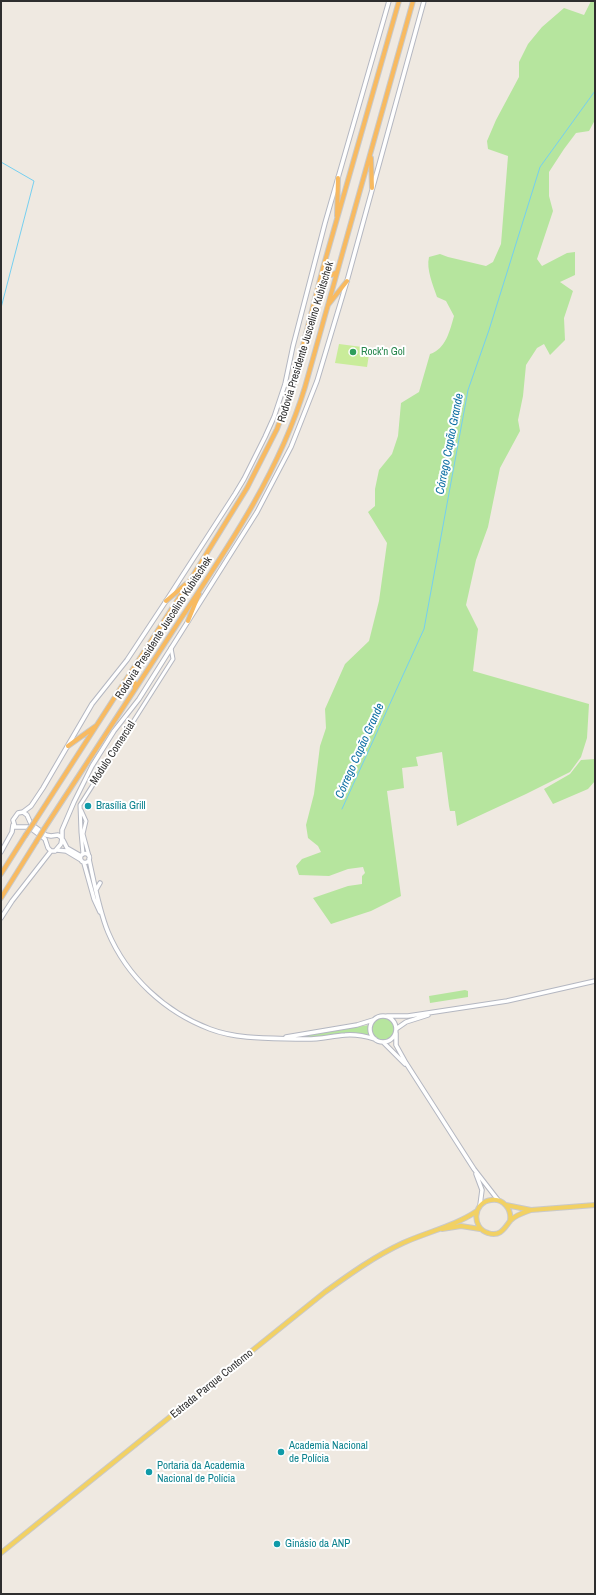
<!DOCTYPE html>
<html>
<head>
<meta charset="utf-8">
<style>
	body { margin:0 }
	#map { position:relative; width:596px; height:1595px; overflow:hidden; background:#efe9e1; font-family:"Archivo Narrow",sans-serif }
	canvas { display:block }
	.frame { position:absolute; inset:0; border:2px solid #2e2e2e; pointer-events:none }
</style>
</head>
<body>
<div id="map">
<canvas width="596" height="1595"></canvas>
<div class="frame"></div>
</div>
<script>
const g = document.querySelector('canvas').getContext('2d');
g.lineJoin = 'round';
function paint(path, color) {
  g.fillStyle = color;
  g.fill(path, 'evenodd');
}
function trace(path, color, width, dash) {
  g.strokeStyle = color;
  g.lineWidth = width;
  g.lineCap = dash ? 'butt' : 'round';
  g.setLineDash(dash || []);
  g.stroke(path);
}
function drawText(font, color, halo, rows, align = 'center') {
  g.font = font + ' "Archivo Narrow",sans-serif';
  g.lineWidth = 4;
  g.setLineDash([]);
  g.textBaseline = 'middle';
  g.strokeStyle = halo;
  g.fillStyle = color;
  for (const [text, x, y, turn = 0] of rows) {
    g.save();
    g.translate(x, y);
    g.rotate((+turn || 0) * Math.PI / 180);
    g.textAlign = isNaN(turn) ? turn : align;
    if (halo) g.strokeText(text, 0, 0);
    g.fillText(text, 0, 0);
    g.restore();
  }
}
paint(new Path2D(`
	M591,1H595V120L589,131L576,133L564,149L549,172V196L553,211L537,259L542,266L567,253L575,252V275L560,282L573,291L564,318L565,340L550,355L544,344L537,348L526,365L523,396L518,420L520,431L500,468L488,527L476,560L466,605L478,629L473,671L589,704L587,738L581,757L570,772L526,794L457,826L455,811H450L449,806L442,752L416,757L418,766L402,768L404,788L387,791L401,896L371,911L331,924L313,898L348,886L362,884V876L365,873L363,867L348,869L329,876L299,875L296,866L302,859L321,852L318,846L308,838L306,825L314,794L320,746L326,728L325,709L345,664L369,641L379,601L387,543L368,512L375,506V489L379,470L392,454L398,436L401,403L419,392L430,354C446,349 450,330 454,316L446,301L437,297C433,285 426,269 429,257L440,254L448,257L486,266L493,262L501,244L508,156L488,149L487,141L496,120L519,77V62L528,44L542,27L564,8L584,15Z
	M595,759V781L588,789L553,804L544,789L570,774L581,760Z
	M465,990L468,991V997L430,1003L429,996Z
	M371 1029a12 12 0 1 1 24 0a12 12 0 1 1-24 0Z
	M369,1025V1036L362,1034L312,1039L287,1038Z`), '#b6e59e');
paint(new Path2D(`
	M339,344L370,348L367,367L335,363Z`), '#c9ec9a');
trace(new Path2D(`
	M1,162L34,181L1,308
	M342,809L424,629L468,390L489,330L540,167L595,91`), '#75cff0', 1);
const tertiary = new Path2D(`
	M81,810L86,821L83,834L89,856
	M83,854L81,832L80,805L82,802L173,659L171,648`);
const secondary = new Path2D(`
	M23,812L27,815L31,824L46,835L51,836L58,835L62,838L61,844L55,851H51
	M62,838V830L74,802L92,766L114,731L139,699L257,512L291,447L317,381L347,281L424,1
	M63,840L67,848L81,856
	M57,850L66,851L81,860
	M51,851L48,848L45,839L29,827H15L13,820L18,813L23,812L31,806L43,788L92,704L127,660L166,601L235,494L244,479L265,437L274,417L285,384L293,346L325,223L389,1
	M1,852L12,832L13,825
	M80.5 858a4.5 4.5 0 1 1 9 0a4.5 4.5 0 1 1-9 0Z
	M89,859C94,882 99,910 108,932C127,977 165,1012 210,1029C239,1040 273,1038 303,1039C317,1040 331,1036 345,1035C355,1034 365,1036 375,1039
	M84,863L94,899L100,912
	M96,890L100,883
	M1,918L12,901L51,851
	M387,1016H408L507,1001L595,981
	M370 1029a13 13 0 1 1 26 0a13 13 0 1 1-26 0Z
	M396,1029L406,1022L428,1015
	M396,1033V1045L406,1063L474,1169L498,1200
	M286,1037L357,1025L373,1020
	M383,1042L405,1064
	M476,1174L482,1190L480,1205`);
const primary = new Path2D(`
	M506,1205L531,1210L595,1205
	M510,1221C512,1209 503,1198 491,1200C473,1202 471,1228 488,1233C500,1237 504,1229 510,1221C514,1216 525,1212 531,1210
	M442,1229L461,1226L480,1229
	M1,1553L325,1292C350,1274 375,1256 403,1243C427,1232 455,1226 477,1211`);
const trunk = new Path2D(`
	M371,158L372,188
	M337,216L338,178
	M323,268L328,275H332L337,272
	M328,305L347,281
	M166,601L186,584
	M188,621L199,594
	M124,682L133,681L135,683V689
	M68,746L96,726
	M35,821L189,582L247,488L277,429L292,388L323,268L399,1
	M44,829C89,760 133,692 178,623C227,549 279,473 305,387L413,1
	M1,874L25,836
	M1,898L36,842`);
trace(tertiary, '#b4b7c1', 5);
trace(secondary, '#b4b7c1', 5.5);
trace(primary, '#c9c9c9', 6);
trace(trunk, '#c9c9c9', 6);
trace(tertiary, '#fff', 3);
trace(secondary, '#fff', 3.5);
trace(primary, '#f2d163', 4);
trace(trunk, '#f8ba60', 4);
const trunkBridge = new Path2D(`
	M25,836L35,821
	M36,842L44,829`);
trace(trunkBridge, '#c9c9c9', 6, []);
trace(trunkBridge, '#f8ba60', 4);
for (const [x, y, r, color] of [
	[353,352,4,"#2e9e5b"],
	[88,806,4,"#0f9aa8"],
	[281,1452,4,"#0f9aa8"],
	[149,1472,4,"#0f9aa8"],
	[277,1544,4,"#0f9aa8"]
]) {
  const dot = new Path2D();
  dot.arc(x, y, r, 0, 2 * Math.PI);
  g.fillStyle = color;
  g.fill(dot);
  trace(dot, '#fff', 1.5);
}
drawText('11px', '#2e2e2e', '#fff', [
	["Rodovia Presidente Juscelino Kubitschek",306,342,-73],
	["Rodovia Presidente Juscelino Kubitschek",164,628,-57],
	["Módulo Comercial",113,753,-57],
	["Estrada Parque Contorno",212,1384,-39]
]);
drawText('11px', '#27864d', '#fff', [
	["Rock'n Gol",361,352]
], 'left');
drawText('11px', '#0d838f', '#fff', [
	["Brasília Grill",96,806],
	["Academia Nacional",289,1446],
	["de Polícia",289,1459],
	["Portaria da Academia",157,1466],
	["Nacional de Polícia",157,1479],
	["Ginásio da ANP",285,1544]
], 'left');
drawText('italic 12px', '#0d6fa3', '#fff', [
	["Córrego Capão Grande",450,444,-79],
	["Córrego Capão Grande",360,751,-66]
]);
</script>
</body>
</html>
